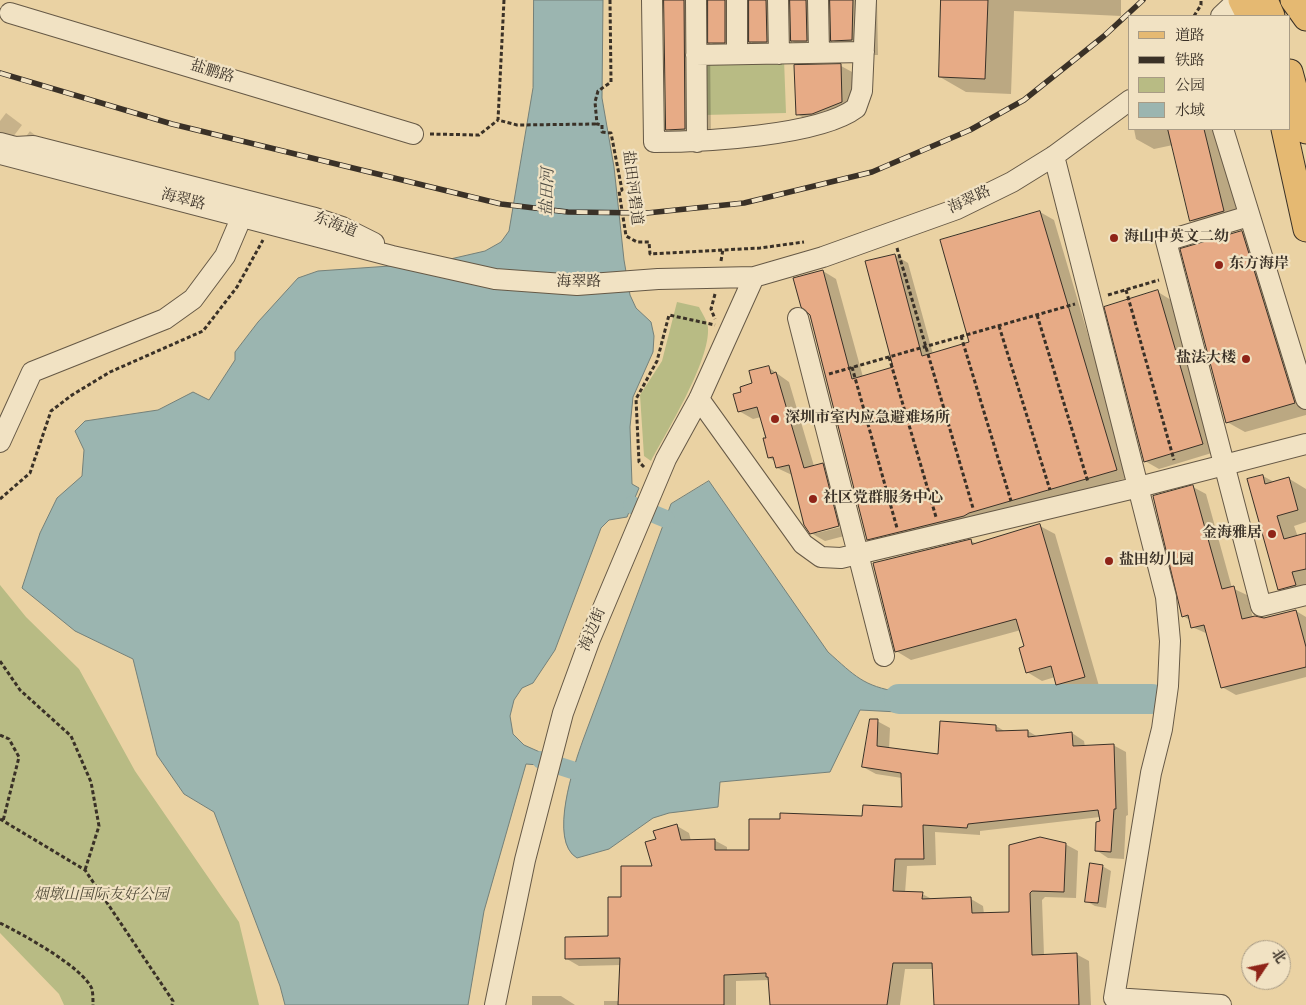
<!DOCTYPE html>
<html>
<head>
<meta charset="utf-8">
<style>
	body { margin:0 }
	#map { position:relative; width:1306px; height:1005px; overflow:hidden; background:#ead2a3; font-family:Vollkorn,"Noto Serif SC",serif }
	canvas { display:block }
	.legend { position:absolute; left:1128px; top:15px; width:162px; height:115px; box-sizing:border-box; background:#f1e2c3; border:1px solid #a89b85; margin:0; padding:6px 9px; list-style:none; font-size:15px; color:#3a3127 }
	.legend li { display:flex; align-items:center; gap:10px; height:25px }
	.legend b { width:25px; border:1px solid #a89b85 }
	.north { position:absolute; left:1241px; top:940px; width:50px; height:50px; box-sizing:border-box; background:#f1e2c3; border:1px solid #a89b85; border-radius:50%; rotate:56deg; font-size:14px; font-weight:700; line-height:20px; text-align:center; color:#3a3127 }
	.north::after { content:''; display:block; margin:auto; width:18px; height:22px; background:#8f2418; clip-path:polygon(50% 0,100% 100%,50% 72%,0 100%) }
</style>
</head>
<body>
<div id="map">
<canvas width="1306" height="1005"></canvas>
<ul class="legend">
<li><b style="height:6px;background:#e5b972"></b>道路</li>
<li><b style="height:6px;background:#3a3127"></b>铁路</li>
<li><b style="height:14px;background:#b8bb84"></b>公园</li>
<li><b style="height:14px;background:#9bb5b0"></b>水域</li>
</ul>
<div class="north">北</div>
</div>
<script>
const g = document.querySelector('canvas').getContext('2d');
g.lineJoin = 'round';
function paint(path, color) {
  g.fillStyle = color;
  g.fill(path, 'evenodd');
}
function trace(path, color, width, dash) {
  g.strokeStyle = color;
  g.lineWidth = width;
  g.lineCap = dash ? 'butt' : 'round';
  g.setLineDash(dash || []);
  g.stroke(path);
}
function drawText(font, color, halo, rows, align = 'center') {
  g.font = font + ' Vollkorn,"Noto Serif SC",serif';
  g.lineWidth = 4.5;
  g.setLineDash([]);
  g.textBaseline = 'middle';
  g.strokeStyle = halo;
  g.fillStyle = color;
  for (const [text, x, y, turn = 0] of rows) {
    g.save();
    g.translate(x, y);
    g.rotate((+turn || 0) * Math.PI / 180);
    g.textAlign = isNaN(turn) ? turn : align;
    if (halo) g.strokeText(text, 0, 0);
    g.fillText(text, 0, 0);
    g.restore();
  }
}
paint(new Path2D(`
	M784,59L786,113L704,115L702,61Z
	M677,302L699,307C702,313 708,322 708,328C710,361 667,431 651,461L644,456L640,395L662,361Z
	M0,585L26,617L79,669L135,771L239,922L259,1005H64L59,994L0,933Z`), '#b8bb84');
const water = new Path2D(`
	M534,0H603L602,98L614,167L624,260L630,295L636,308L651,322L654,336L653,352L633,397L630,427L632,484L639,488L627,517L609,520L601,528L555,650L533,683L522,688L514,700L510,716L513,734L524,745L542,753L539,765L526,764L484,911L468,1005H285L280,986L214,812L184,794L157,755L133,659L75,631L22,588L40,533L57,498L82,476L84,450L75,431L85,421L158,410L193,392L209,400L235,360V352L258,322L298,278L318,271L433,263L485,251L501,242L509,231L533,88Z
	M709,481L828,652C855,676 863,686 899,692L898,712L860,710L830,772L720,782L718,807L669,813L653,818L609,849L577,858C548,841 574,765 583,740L671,504Z`);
paint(water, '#9bb5b0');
trace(water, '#748079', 1);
paint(new Path2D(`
	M665,0H877L878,55H858L832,40V55L818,56L792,41V56H776L751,42V57H735L710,42L711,144H693L667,129Z
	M942,0H1121V16L1014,11L1011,94L966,92L940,77Z
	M841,66L854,73L855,110L811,122L797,114Z
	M1134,129H1218L1241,221L1210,231L1192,220L1173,145L1154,149L1136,139Z
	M1040,212L1054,220L1130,477L978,522L881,547L868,539L823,271L836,279L863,377L895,368V255L908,263L933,354L971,343Z
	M1242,232L1260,242L1306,392V415L1245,432L1227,422Z
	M1158,292L1171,300L1215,452L1159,469L1145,461Z
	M768,367L789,382L814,466L822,464L836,472L852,534L825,541L811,533L792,475L777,468L775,461L769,458L761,417L753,419L739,411L742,393L754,384ZM845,524V526L817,533V531Z
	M1263,476L1274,482L1288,478L1306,489V522L1294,526L1298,537L1306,535V597L1298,599L1279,589Z
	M1193,487L1206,494L1232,588L1247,595L1253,618L1264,619L1296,611L1306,617V677L1236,695L1222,687L1208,634L1192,627L1190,620L1183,616Z
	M1040,526L1055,534L1099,686L1072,693L1057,684L1055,677L1042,681L1027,672L1026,647L1021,630L911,660L896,651L971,541L977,544Z
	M877,721L890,728L889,749L939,755L996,726L1006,732L1028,731L1038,737L1072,733L1084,741L1085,747L1113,745L1126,752L1128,815L1126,816L1124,859L1108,858L1096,850L1100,817L980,831V835L935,832L936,865L907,866L905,893L922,894L934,900L971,899L983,906L984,914L1010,913L1065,844L1078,851L1076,898L1045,897L1042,900L1044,955L1076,954L1089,961L1091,1005H935L933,969H905L900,1005H771L770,980L736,981V1005H604V1001H620L621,965L579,966L567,959L609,937L622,899L653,867L657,840L677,826L689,833L691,841L714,840L727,847V851H750L863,817L903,808L902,778L876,774L863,767Z
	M1102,866L1111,871L1106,908L1095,906L1086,901Z
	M532,996H561L575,1005H532Z`), '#0003');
trace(new Path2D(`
	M632,505L666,519
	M541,760L572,770`), '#9bb5b0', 18);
trace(new Path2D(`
	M899,699H1152`), '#9bb5b0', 30);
const building = new Path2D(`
	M664,0H684L685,129L666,130Z
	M708,0H725V43H708Z
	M749,0H766L767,42H749Z
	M790,0H806L807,41H791Z
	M830,0H853L852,40L831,41Z
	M941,0H988L985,79L939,77Z
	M841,64L842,102L812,114L796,115L794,65Z
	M1168,129H1204L1224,211L1190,221Z
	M1040,211L1117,470L969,513L964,516L867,540L810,315L801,307L793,278L823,270L852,379L893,367L865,261L895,254L922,356L969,342L940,240Z
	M1242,231L1295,403L1226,423L1180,249Z
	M1158,290L1203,444L1144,462L1104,307Z
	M769,366L771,374L776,372L804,468L823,463L839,526L810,534L804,525L789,465L776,468L773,457L768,458L763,438H766L757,407L738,412L733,394L741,392L740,387L752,383L749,371Z
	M1263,475L1265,484L1289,477L1298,510L1277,516L1284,539L1306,533V569L1292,572L1296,585L1278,590L1247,479Z
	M1193,485L1222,589L1234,586L1242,619L1255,616L1264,618L1296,610L1306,647V667L1221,688L1204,625L1191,628L1188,615L1182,617L1153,496Z
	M1040,524L1085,677L1056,685L1051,666L1026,673L1019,648L1024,646L1016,619L895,652L873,563L971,539L972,544Z
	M870,719H878L877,746L938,754L940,721L996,725V731L1028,730V737L1072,732L1073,746L1114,744L1116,809H1114L1111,852L1095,851L1096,822L1100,821L1098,810L968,824L967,828L923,825L924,859H895L893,891L923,892L922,899L971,897L972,913L1009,912V845L1040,837L1066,843L1064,892L1032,891L1030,893L1032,955L1077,953L1079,1005H934L932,963H893L887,1005H770L768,977H766V973L724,975V1005H618L620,958L565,959V937L608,936V897H621V866H652L645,842L656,839L653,831L677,824L681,840L715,839V850H749V819H780V813L862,816L863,805L902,807L901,773L862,767Z
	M1090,863L1103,865L1098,903L1085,902Z`);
paint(building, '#e7ab86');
trace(building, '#3a3127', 1);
trace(new Path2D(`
	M0,121L33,146`), '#c7b28a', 20, [20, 10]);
const minor = new Path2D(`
	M652,0L654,142C702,142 819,136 856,108L862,91L866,0
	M696,0L697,142
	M737,0V54
	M778,0L779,54
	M818,0L819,53
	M10,13L413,134
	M1221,16L1238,0
	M696,55L864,52
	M1223,129L1306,399
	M0,143L15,147L33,146L315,218L342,227L374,243
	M0,154L392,256L495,279L577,285L658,279L754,277L823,257L957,209L1012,182L1054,156L1130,100
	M1054,156L1166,597L1170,641L1168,686L1162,729L1151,773L1114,998L1221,1005
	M1249,216L1166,241L1261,606L1306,595
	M798,318L884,656
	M699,399L803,544L821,557L841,558L1139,487L1306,444
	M0,442L32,372L165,319L193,299L225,256L242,216
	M495,1005L525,860L563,713L590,639L666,459L699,399L754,277`);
const major = new Path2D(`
	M1241,0L1249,16
	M1265,0L1272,16
	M1293,0L1306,18
	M1290,72L1306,131
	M1284,129L1306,229`);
trace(minor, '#665946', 22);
trace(major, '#3a3127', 27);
trace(new Path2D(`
	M504,0L498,120L517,125L597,124
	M610,0L611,82L598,91L595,102L597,124L602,125V132L611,133L622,190L619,191L626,236L637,242H649L650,254L760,248L804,242
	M1194,16L1201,5V0
	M430,134L479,135L498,120
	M897,248L973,508
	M721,261L723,249
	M1126,290L1174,460
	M715,294L711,309L715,319
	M1108,295L1159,280
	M1037,315L1088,482
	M999,326L1050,490
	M961,336L1011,501
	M889,357L936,517
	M852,367L897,528
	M829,374L1075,304
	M644,467L639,462L636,399L657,361L669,315L715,325
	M0,499L30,473L51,411L72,395L110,372L203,331L237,287L263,240
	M0,661L20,690L71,736L91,782L99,826L85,870
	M0,735L9,739L19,757L3,821
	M0,819L85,870L173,1001L172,1005
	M0,923C22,934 83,967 92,989C93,994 93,1000 93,1005`), '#3a3127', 3, [4, 2.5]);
trace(minor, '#f1e2c3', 20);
trace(major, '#e5b972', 25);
const rail = new Path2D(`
	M0,73L172,124L501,204L568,212L647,213L744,203L872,172L970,130L1024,100L1104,36L1143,0`);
trace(rail, '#3a3127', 5.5);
trace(rail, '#f1e2c3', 4, [11]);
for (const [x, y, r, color] of [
	[1114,238,5,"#8f2418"],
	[1219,265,5,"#8f2418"],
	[1246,359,5,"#8f2418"],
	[775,419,5,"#8f2418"],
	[813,499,5,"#8f2418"],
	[1272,534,5,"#8f2418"],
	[1109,561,5,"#8f2418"]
]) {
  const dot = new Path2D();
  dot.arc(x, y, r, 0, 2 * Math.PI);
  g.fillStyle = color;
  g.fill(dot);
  trace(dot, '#f1e2c3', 2);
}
drawText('15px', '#3a3127', '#f1e2c3', [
	["盐鹏路",212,73,17],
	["盐田河碧道",631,188,83],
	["海翠路",183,201,14],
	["海翠路",970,201,-25],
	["东海道",335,226,21],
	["海翠路",579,283],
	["海边街",594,630,-68]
]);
drawText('bold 15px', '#3a3127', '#f1e2c3', [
	["海山中英文二幼",1124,238],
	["东方海岸",1229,265],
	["盐法大楼",1236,359,"right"],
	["深圳市室内应急避难场所",785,419],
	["社区党群服务中心",823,499],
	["金海雅居",1262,534,"right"],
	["盐田幼儿园",1119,561]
], 'left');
drawText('italic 15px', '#534d3a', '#f1e2c3', [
	["烟墩山国际友好公园",101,896]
]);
drawText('italic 16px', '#4d4b42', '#f1e2c3', [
	["盐田河",549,192,-88]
]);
</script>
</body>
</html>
